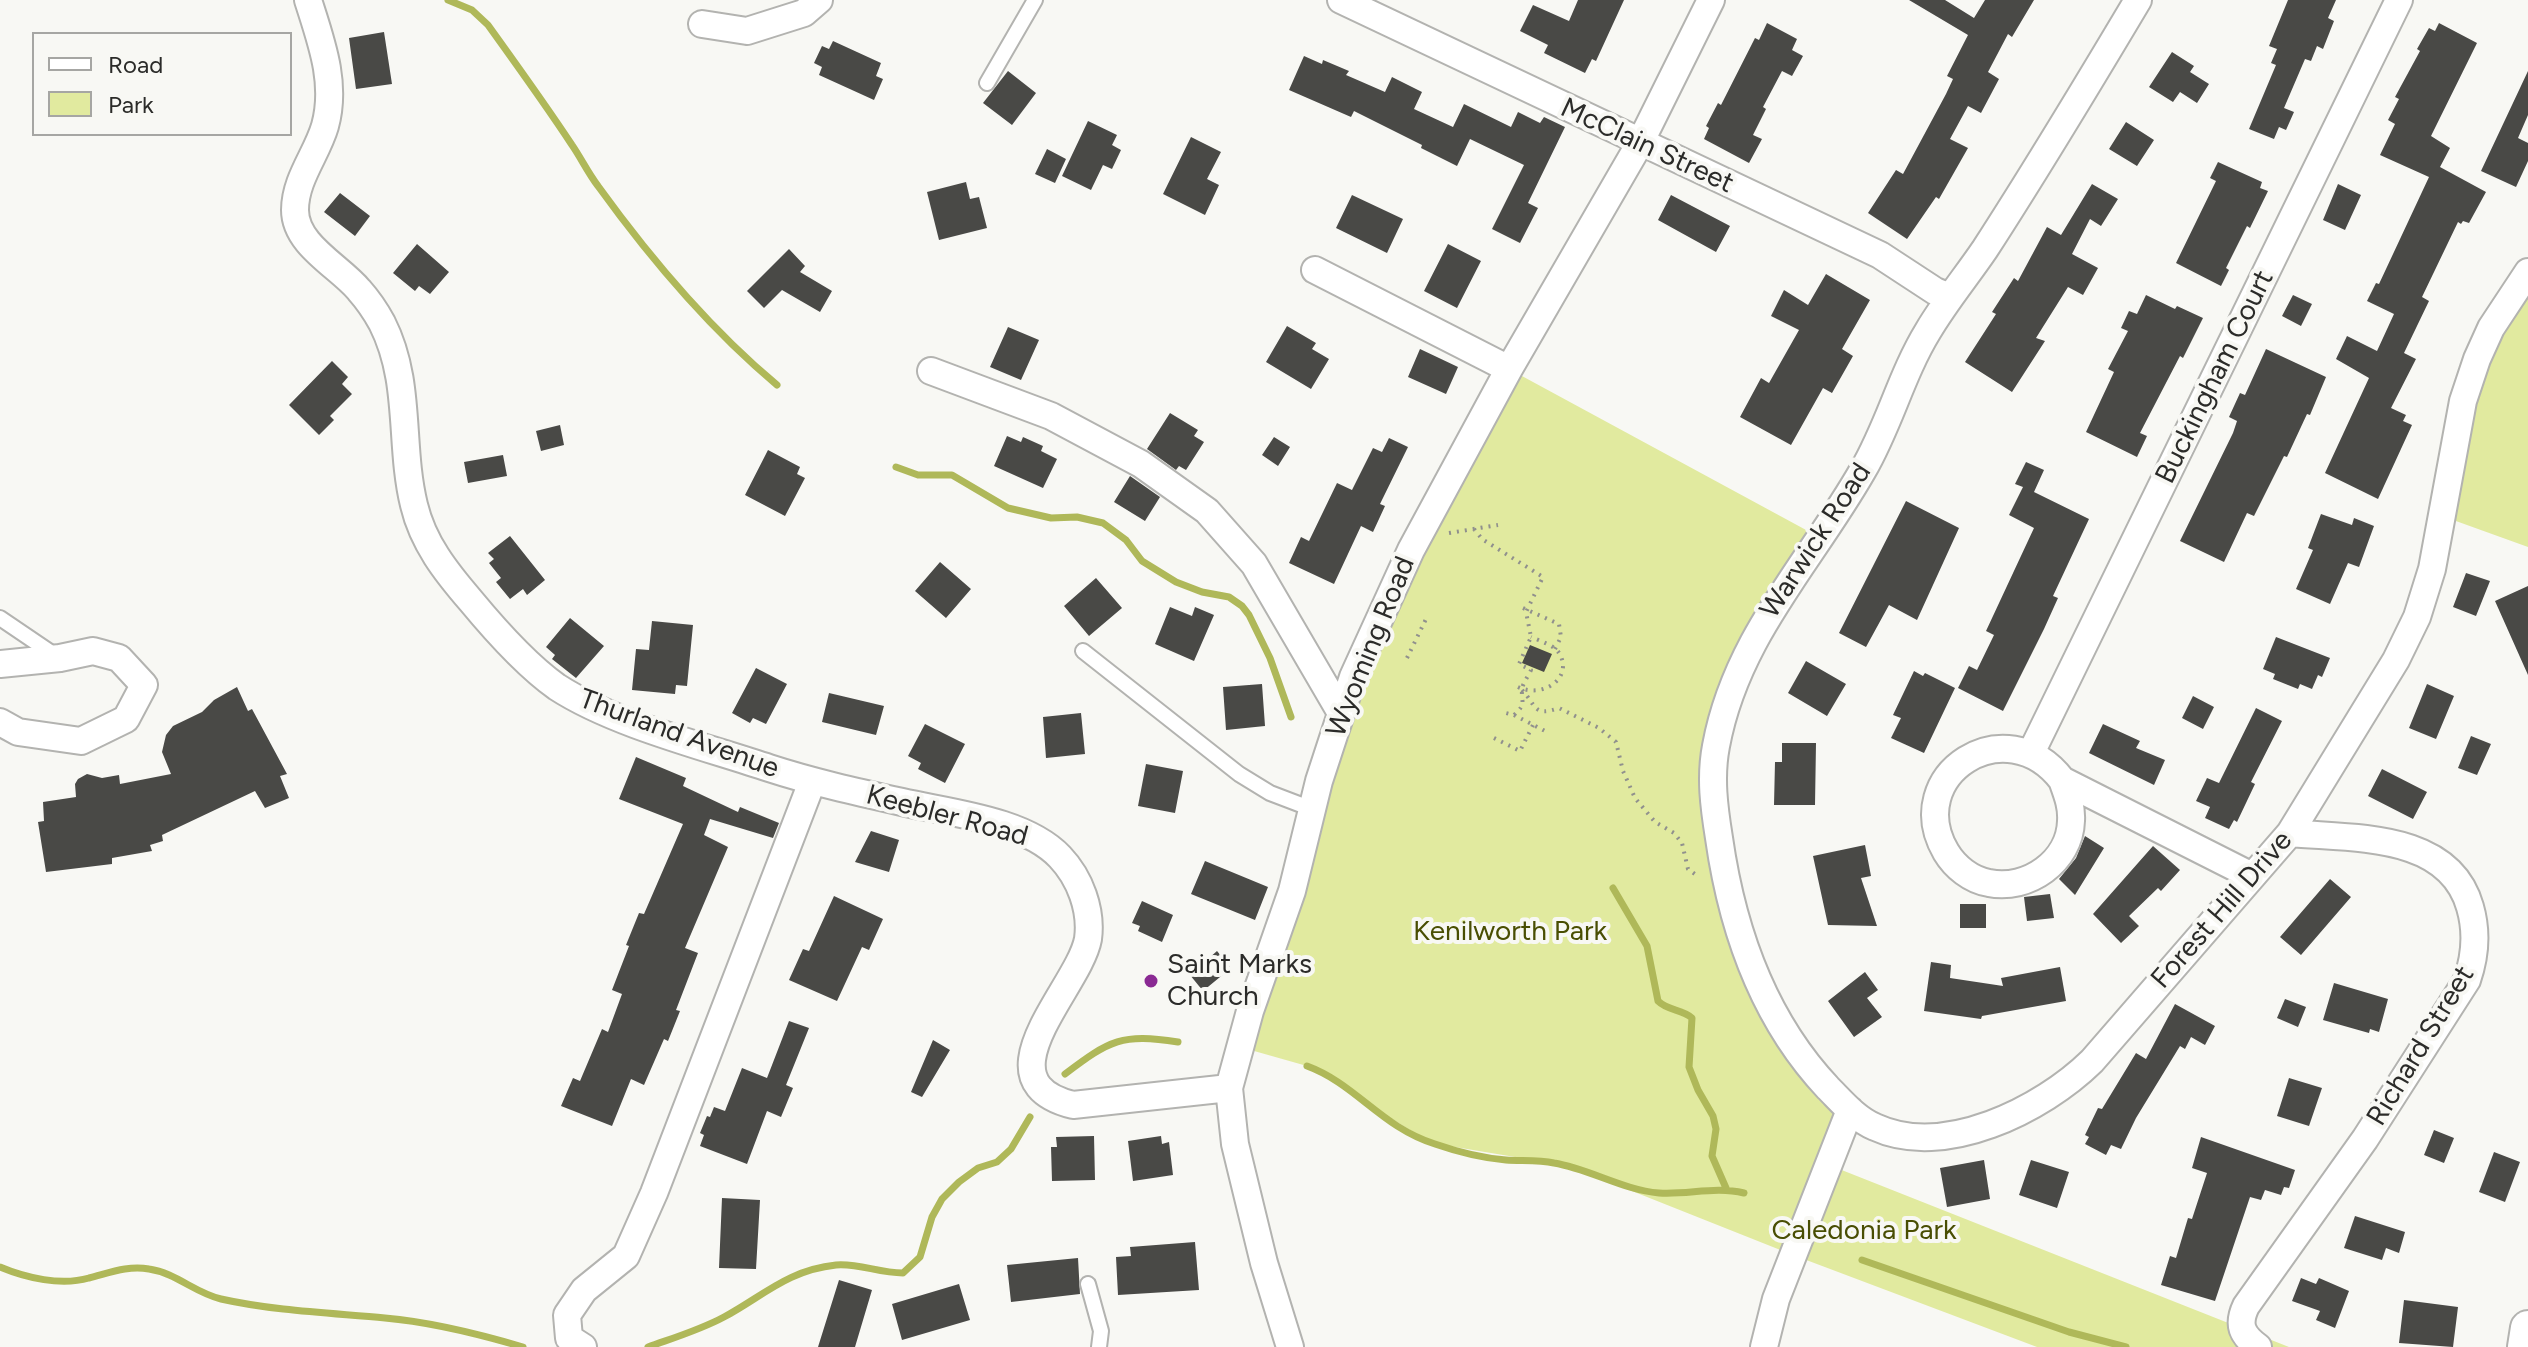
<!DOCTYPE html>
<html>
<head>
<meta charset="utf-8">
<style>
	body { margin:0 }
	#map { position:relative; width:2528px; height:1347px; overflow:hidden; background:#f8f8f4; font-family:Figtree,sans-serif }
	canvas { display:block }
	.legend { position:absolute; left:32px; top:32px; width:260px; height:104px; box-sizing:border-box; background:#f8f8f4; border:2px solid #a6a6a3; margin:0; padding:10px 14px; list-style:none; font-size:24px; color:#2b2b29 }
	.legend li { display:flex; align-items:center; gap:16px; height:40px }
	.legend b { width:40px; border:2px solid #a6a6a3 }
</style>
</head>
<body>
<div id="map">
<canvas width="2528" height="1347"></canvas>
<ul class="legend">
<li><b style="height:10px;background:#fff"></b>Road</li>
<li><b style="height:22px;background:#e1ea9f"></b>Park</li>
</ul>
</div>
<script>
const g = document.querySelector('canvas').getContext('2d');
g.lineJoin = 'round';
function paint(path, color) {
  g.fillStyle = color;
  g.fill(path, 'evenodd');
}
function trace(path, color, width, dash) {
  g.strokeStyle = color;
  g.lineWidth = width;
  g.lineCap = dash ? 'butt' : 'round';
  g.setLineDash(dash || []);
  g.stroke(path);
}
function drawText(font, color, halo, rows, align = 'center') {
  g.font = font + ' Figtree,sans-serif';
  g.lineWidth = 8;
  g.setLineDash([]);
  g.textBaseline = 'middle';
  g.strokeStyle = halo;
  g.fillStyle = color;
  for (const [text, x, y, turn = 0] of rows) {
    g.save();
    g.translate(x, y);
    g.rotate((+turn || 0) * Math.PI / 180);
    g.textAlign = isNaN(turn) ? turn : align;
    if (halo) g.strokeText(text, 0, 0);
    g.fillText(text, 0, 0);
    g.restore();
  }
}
paint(new Path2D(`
	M2528,272V547L2442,516L2463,401Z
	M1509,369L1819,537L1717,741L1747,957L1850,1110L1829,1165L2289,1347H2037L1793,1255L1569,1166L1431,1143L1307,1066L1240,1047L1328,753Z`), '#e1ea9f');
trace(new Path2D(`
	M448,0L472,10L488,25C516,64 545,104 572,145C581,158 588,173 598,186C650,258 709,328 777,385
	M896,467L918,475H952L1008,508L1051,518L1077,517L1103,523L1126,540L1142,561L1176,582L1202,592L1229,597L1242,606L1249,615L1270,658L1291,717
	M1613,888L1647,946L1658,1001C1668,1011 1682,1009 1692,1018L1689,1067L1698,1090L1713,1116L1716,1129L1712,1156L1726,1188
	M1307,1066C1356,1084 1381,1127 1435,1144C1458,1152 1482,1158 1506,1160C1522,1161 1539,1160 1554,1163C1590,1169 1623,1190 1659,1193C1688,1195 1715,1186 1744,1193
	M1065,1074C1110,1040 1122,1033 1178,1042
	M1862,1260L2069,1332L2126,1347
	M0,1267C26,1278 61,1286 89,1278C109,1273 128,1265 149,1269C176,1273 195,1293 221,1299C275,1311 331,1313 385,1318C431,1322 479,1334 523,1347
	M648,1347C673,1338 700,1330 724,1317C763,1296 788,1270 836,1265C859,1263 878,1273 903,1273L920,1257L932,1217L942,1199L959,1182L978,1168L997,1162L1011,1149L1030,1117`), '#afb859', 7);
paint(new Path2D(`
	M1578,0H1624L1596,61L1592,59L1585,73L1544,53L1548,45L1520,31L1533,5L1569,21Z
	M1909,0H1945L1974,18L1985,0H2034L2012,37L2008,34L1988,72L1999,79L1981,113L1968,106L1950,139L1968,148L1939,199L1936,197L1907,239L1868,213L1896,170L1903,174L1946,94L1953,79L1947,76L1968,35Z
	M2288,0H2336L2328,18L2334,21L2323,49L2317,46L2311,61L2305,59L2284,108L2294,112L2286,130L2279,127L2274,139L2249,129L2276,65L2271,63L2277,49L2269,46Z
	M1767,23L1797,39L1792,50L1803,56L1792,76L1782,71L1763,107L1766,109L1753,135L1762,139L1749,163L1704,139L1709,128L1706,126L1718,103L1721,105L1755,38L1759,40Z
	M2439,23L2477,43L2431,136L2450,148L2440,167L2486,192L2469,223L2463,221L2461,224L2458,222L2422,297L2429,301L2404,353L2416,359L2391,408L2406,415L2403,421L2412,425L2378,499L2325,473L2369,378L2336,359L2347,336L2377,351L2394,314L2367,301L2376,283L2379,284L2429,177L2380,155L2395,124L2388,120L2399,99L2395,97L2420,51L2417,49L2429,28L2435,31Z
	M384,32L392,84L356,89L349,38Z
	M833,41L881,63L876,76L883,79L874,100L819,75L822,67L814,63L822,46L829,49Z
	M2172,52L2194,66L2190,72L2209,84L2197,103L2180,92L2173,102L2149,87Z
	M1304,56L1322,64L1323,60L1349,71L1346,75L1385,92L1392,77L1422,92L1414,109L1453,127L1464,104L1511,127L1518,112L1540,123L1544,117L1565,127L1528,203L1538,208L1520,243L1492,229L1524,165L1470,139L1457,166L1421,148L1422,145L1354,111L1351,117L1289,90Z
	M1008,71L1036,93L1012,125L983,103Z
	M2528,71V115L2518,138L2528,143V161L2516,187L2481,171Z
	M1088,121L1117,135L1112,145L1121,150L1112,169L1103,165L1091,190L1062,176Z
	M2126,122L2154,140L2137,166L2109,149Z
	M1191,137L1221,152L1207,179L1219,185L1205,215L1163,194Z
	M1047,149L1066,159L1055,183L1035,174Z
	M2218,162L2262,182L2260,188L2268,191L2250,228L2247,226L2226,268L2229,270L2221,286L2176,263L2216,181L2210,178Z
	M966,182L970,199L979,197L987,228L939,240L927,192Z
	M2092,184L2118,199L2101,226L2090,219L2072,254L2098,268L2083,295L2068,287L2036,338L2045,341L2012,392L1965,362L1996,314L1992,312L2014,278L2018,281L2047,227L2061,235Z
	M2338,184L2361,195L2345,230L2323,220Z
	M340,193L370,216L355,236L324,212Z
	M1352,195L1403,219L1387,253L1336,228Z
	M1671,195L1730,226L1716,252L1658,220Z
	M417,244L449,272L430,294L419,286L415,291L393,273Z
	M1448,244L1481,261L1457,308L1424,291Z
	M789,249L805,266L800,272L832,291L820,312L782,290L764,308L747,291Z
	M1826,274L1870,300L1842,349L1853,356L1832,393L1823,388L1791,445L1740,417L1761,378L1769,383L1799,330L1771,316L1784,290L1808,305Z
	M2146,295L2175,309L2177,306L2203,318L2183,358L2180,356L2140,433L2147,436L2137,457L2086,432L2114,372L2108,369L2128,331L2121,328L2129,311L2137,314Z
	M2293,295L2312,304L2301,326L2282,316Z
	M1287,326L1316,343L1312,349L1329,359L1311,389L1266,362Z
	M1008,327L1039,340L1021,380L990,367Z
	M1420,349L1458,367L1446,394L1408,377Z
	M2266,349L2326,377L2310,415L2307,414L2287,457L2284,456L2254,516L2247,513L2224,562L2180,541L2233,433L2237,421L2229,417L2240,393L2245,395Z
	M332,361L348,377L342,384L352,394L330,416L334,420L319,435L289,405Z
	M1170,413L1198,430L1194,436L1204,442L1186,470L1179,466L1176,470L1147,449Z
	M560,425L564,445L541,451L536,431Z
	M1007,436L1021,442L1023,437L1043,446L1041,451L1057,459L1043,488L994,466Z
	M1274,437L1290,447L1278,466L1262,455Z
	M1389,438L1408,447L1380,504L1385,506L1373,532L1361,526L1334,584L1289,563L1301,537L1309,541L1337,483L1352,490L1373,448L1382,452Z
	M768,450L800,467L797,474L805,478L785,516L745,495Z
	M503,455L507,476L468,483L464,462Z
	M2026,462L2044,470L2034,492L2089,519L2053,596L2058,598L2044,629L2003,711L1958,688L1969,666L1977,670L1994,635L1986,631L2034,528L2009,515L2023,487L2015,484Z
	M1130,476L1160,497L1145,521L1114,502Z
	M1906,501L1959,528L1917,620L1889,605L1866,647L1839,633Z
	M2321,514L2352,525L2354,518L2374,526L2359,567L2348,563L2330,604L2296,589L2313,550L2308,548Z
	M510,536L545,580L527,595L523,589L510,599L496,582L501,578L489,563L494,559L488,553Z
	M940,562L971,589L946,618L915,591Z
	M2466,573L2490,581L2476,616L2453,607Z
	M1096,578L1122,608L1089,636L1064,606Z
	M2528,586V675L2495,601Z
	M1170,607L1192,616L1195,607L1214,615L1194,661L1155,644Z
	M570,618L604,646L576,678L552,659L555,655L546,647Z
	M652,621L693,625L687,686L676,685L675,694L632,690L636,649L649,650Z
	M2276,637L2330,658L2322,677L2318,675L2312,689L2300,684L2298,689L2273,679L2275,674L2263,669Z
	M1530,645L1552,654L1544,672L1522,663Z
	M1806,661L1846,684L1827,716L1788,693Z
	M756,668L787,684L766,724L753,718L750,723L732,713Z
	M1914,671L1923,676L1925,673L1955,688L1924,753L1891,738L1901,718L1893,715Z
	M1262,684L1265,726L1226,730L1223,687Z
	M2427,684L2454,696L2436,739L2409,728Z
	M237,687L248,711L252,709L287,774L280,776L289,798L265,808L255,791L162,835L163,841L150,845L152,851L112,858V864L46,872L38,822L44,821L43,802L76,797L75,784L78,779L87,774L102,778L119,775L120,784L171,774L162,752L166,735L173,726L202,712L214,700Z
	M829,693L884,706L876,735L822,722Z
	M2193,696L2214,707L2203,729L2182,718Z
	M2256,708L2282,721L2251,782L2255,784L2237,822L2234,820L2229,829L2205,818L2210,807L2196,801L2207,778L2219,783Z
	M1081,713L1085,754L1046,758L1043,717Z
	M925,724L965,744L945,783L918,769L921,763L908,756Z
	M2103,724L2140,741L2136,748L2165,760L2154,785L2089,753Z
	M2471,736L2491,744L2477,775L2458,768Z
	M1782,743H1816L1815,805H1774L1775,762H1782Z
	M636,757L686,778L683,786L738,812L740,807L779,823L773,838L710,819L704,835L728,847L685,948L698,953L676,1010L680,1011L668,1041L664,1039L644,1085L631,1079L612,1126L561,1106L573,1078L580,1081L602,1029L608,1032L622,994L612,990L629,946L626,945L639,913L644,914L683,824L619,799Z
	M1146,764L1183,771L1175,813L1138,806Z
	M2382,769L2427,792L2413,819L2368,796Z
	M871,831L899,840L889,872L855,862Z
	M2085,836L2104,848L2075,895L2059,879L2076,858Z
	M1865,845L1871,876L1861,878L1877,926L1828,925L1813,856Z
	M2153,846L2180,870L2161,891L2158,888L2129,916L2139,926L2121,943L2093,914Z
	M1205,861L1268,887L1255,920L1191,894Z
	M2330,879L2351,897L2301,955L2280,937Z
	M2050,894L2054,918L2027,921L2024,897Z
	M834,896L883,919L869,950L862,947L837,1001L789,980L803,949L809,951Z
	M1142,901L1173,915L1162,942L1138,931L1140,926L1132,923Z
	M1960,904H1986V928H1960Z
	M1217,951L1231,968L1203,991L1190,975Z
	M1931,962L1951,965L1950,978L2003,986L2001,978L2060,967L2066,1001L1982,1016L1981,1019L1924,1011Z
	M1865,972L1878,990L1867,998L1882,1017L1854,1037L1828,1001Z
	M2334,983L2388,999L2379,1032L2370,1029L2369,1033L2323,1020Z
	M2285,999L2306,1007L2298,1027L2277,1018Z
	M2175,1004L2215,1026L2205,1045L2191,1037L2185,1049L2180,1046L2136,1118L2121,1149L2111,1145L2106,1155L2085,1144L2089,1137L2085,1135L2098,1108L2102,1109L2136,1053L2146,1059Z
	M789,1021L809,1028L786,1085L793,1088L781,1117L767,1111L747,1164L700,1146L704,1135L700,1133L707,1116L710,1117L714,1107L725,1111L742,1068L767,1078Z
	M933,1040L950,1050L922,1097L911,1092Z
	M2289,1078L2322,1088L2309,1126L2277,1116Z
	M2434,1130L2454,1138L2444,1163L2424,1155Z
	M1094,1136L1095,1180L1052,1181L1051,1147H1057L1056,1137Z
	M1161,1136L1162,1144L1169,1142L1173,1175L1133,1181L1128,1141Z
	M2201,1137L2295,1170L2289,1188L2284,1187L2281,1195L2265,1190L2261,1200L2250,1197L2215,1301L2161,1285L2170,1256L2176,1258L2188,1218L2192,1219L2207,1173L2192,1168Z
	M2494,1152L2520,1162L2505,1202L2479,1192Z
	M1984,1160L1990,1199L1947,1207L1940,1168Z
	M2031,1160L2069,1172L2057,1208L2019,1195Z
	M722,1198L760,1200L756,1269L719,1268Z
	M2355,1216L2405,1232L2399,1253L2386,1248L2382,1260L2344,1248Z
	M1195,1242L1199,1290L1118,1295L1116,1257L1131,1256L1130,1247Z
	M1078,1258L1080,1294L1011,1302L1007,1265Z
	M2301,1278L2316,1284L2319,1278L2349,1291L2335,1328L2316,1320L2320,1311L2292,1301Z
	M839,1280L872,1290L855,1347H818Z
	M959,1284L970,1320L902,1340L892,1304Z
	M2404,1300L2458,1307L2453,1347L2399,1343Z`), '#494946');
const service = new Path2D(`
	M987,83L1035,0
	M0,618L56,656
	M1083,651L1239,774L1270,793L1312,809
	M1088,1284L1101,1331L1099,1347`);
const minor = new Path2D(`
	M308,0C321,41 337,83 325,126C317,154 295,179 295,210C295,245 339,266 359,290C367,299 376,312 382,323C412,382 399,444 414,505C423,543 446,572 471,601C495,630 526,665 557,687C614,724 703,746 769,768C812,782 857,792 902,802C950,813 1025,820 1060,857C1080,878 1092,910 1088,939C1079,988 976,1081 1073,1105L1229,1088
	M1341,0L1880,255L1935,291L1950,297
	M2138,0C2088,84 2038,167 1985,249C1966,277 1945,302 1928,331C1901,375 1889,426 1863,470C1810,563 1736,637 1716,746C1710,777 1714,807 1719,838C1732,929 1764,1020 1828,1088C1842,1102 1856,1119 1875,1127C1944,1159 2042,1110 2092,1061L2290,833L2396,660L2417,617L2432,569L2463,401L2477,359L2491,328L2528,272
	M702,24L747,31L804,13L819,0
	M1315,270L1509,369
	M931,371L1051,416L1141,464L1207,511L1254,564L1341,713
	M0,664L60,658L93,651L119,658L144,685L126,719L81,741L18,732L0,722
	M2031,753L2399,0
	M2062,780C2067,794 2072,806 2071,821C2070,861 2028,891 1989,883C1971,880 1955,867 1946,852C1901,775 2006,707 2062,780L2252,876
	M583,1347L569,1338L567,1315L584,1290L626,1256L654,1193L812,782
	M1290,1347L1264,1263L1235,1144L1229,1088L1250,1011L1292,891L1319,781L1353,677L1411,550L1509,369L1640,143L1711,0
	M1764,1347L1776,1299L1850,1110
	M2258,1347C2242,1335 2237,1325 2246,1306L2365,1139L2467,980C2475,957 2477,931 2470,907C2449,832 2353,839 2290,833`);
const tertiary = new Path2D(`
	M2525,1347L2528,1328`);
trace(service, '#b3b3b0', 18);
trace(minor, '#b3b3b0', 30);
trace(tertiary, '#b3b3b0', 38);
trace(new Path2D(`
	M1474,529L1482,539L1543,577L1526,612L1531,637L1519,664L1531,670C1529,675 1522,684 1522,690C1521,703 1527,703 1514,715L1506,713
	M1449,533L1498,525
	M1523,608L1559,624L1561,637L1555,649
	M1407,658L1426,619
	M1518,687C1544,699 1574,677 1559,653C1554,645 1540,641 1531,637
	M1522,690C1537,706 1533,717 1559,708L1599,728L1616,742L1623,771L1635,798L1655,822L1674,833L1682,843L1688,869L1699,877
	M1514,715L1547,732
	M1494,738L1520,751L1533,725`), '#90908d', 4, [2, 6]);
trace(service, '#fff', 14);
trace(minor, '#fff', 26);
trace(tertiary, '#fff', 34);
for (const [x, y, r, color] of [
	[1151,981,8,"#8a2a93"]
]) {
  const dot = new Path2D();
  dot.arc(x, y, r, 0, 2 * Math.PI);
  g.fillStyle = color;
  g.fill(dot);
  trace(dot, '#f8f8f4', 3);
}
drawText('28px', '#2b2b29', '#f8f8f4', [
	["McClain Street",1647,146,25],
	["Buckingham Court",2215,377,-64],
	["Warwick Road",1816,541,-57],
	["Wyoming Road",1371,647,-68],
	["Thurland Avenue",679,734,20],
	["Keebler Road",947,816,15],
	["Forest Hill Drive",2222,910,-49],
	["Richard Street",2421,1046,-59]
]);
drawText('28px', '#494e03', '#f8f8f4', [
	["Kenilworth Park",1510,932],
	["Caledonia Park",1864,1231]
]);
drawText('28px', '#2b2b29', '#f8f8f4', [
	["Saint Marks",1167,965],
	["Church",1167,997]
], 'left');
</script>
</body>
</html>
